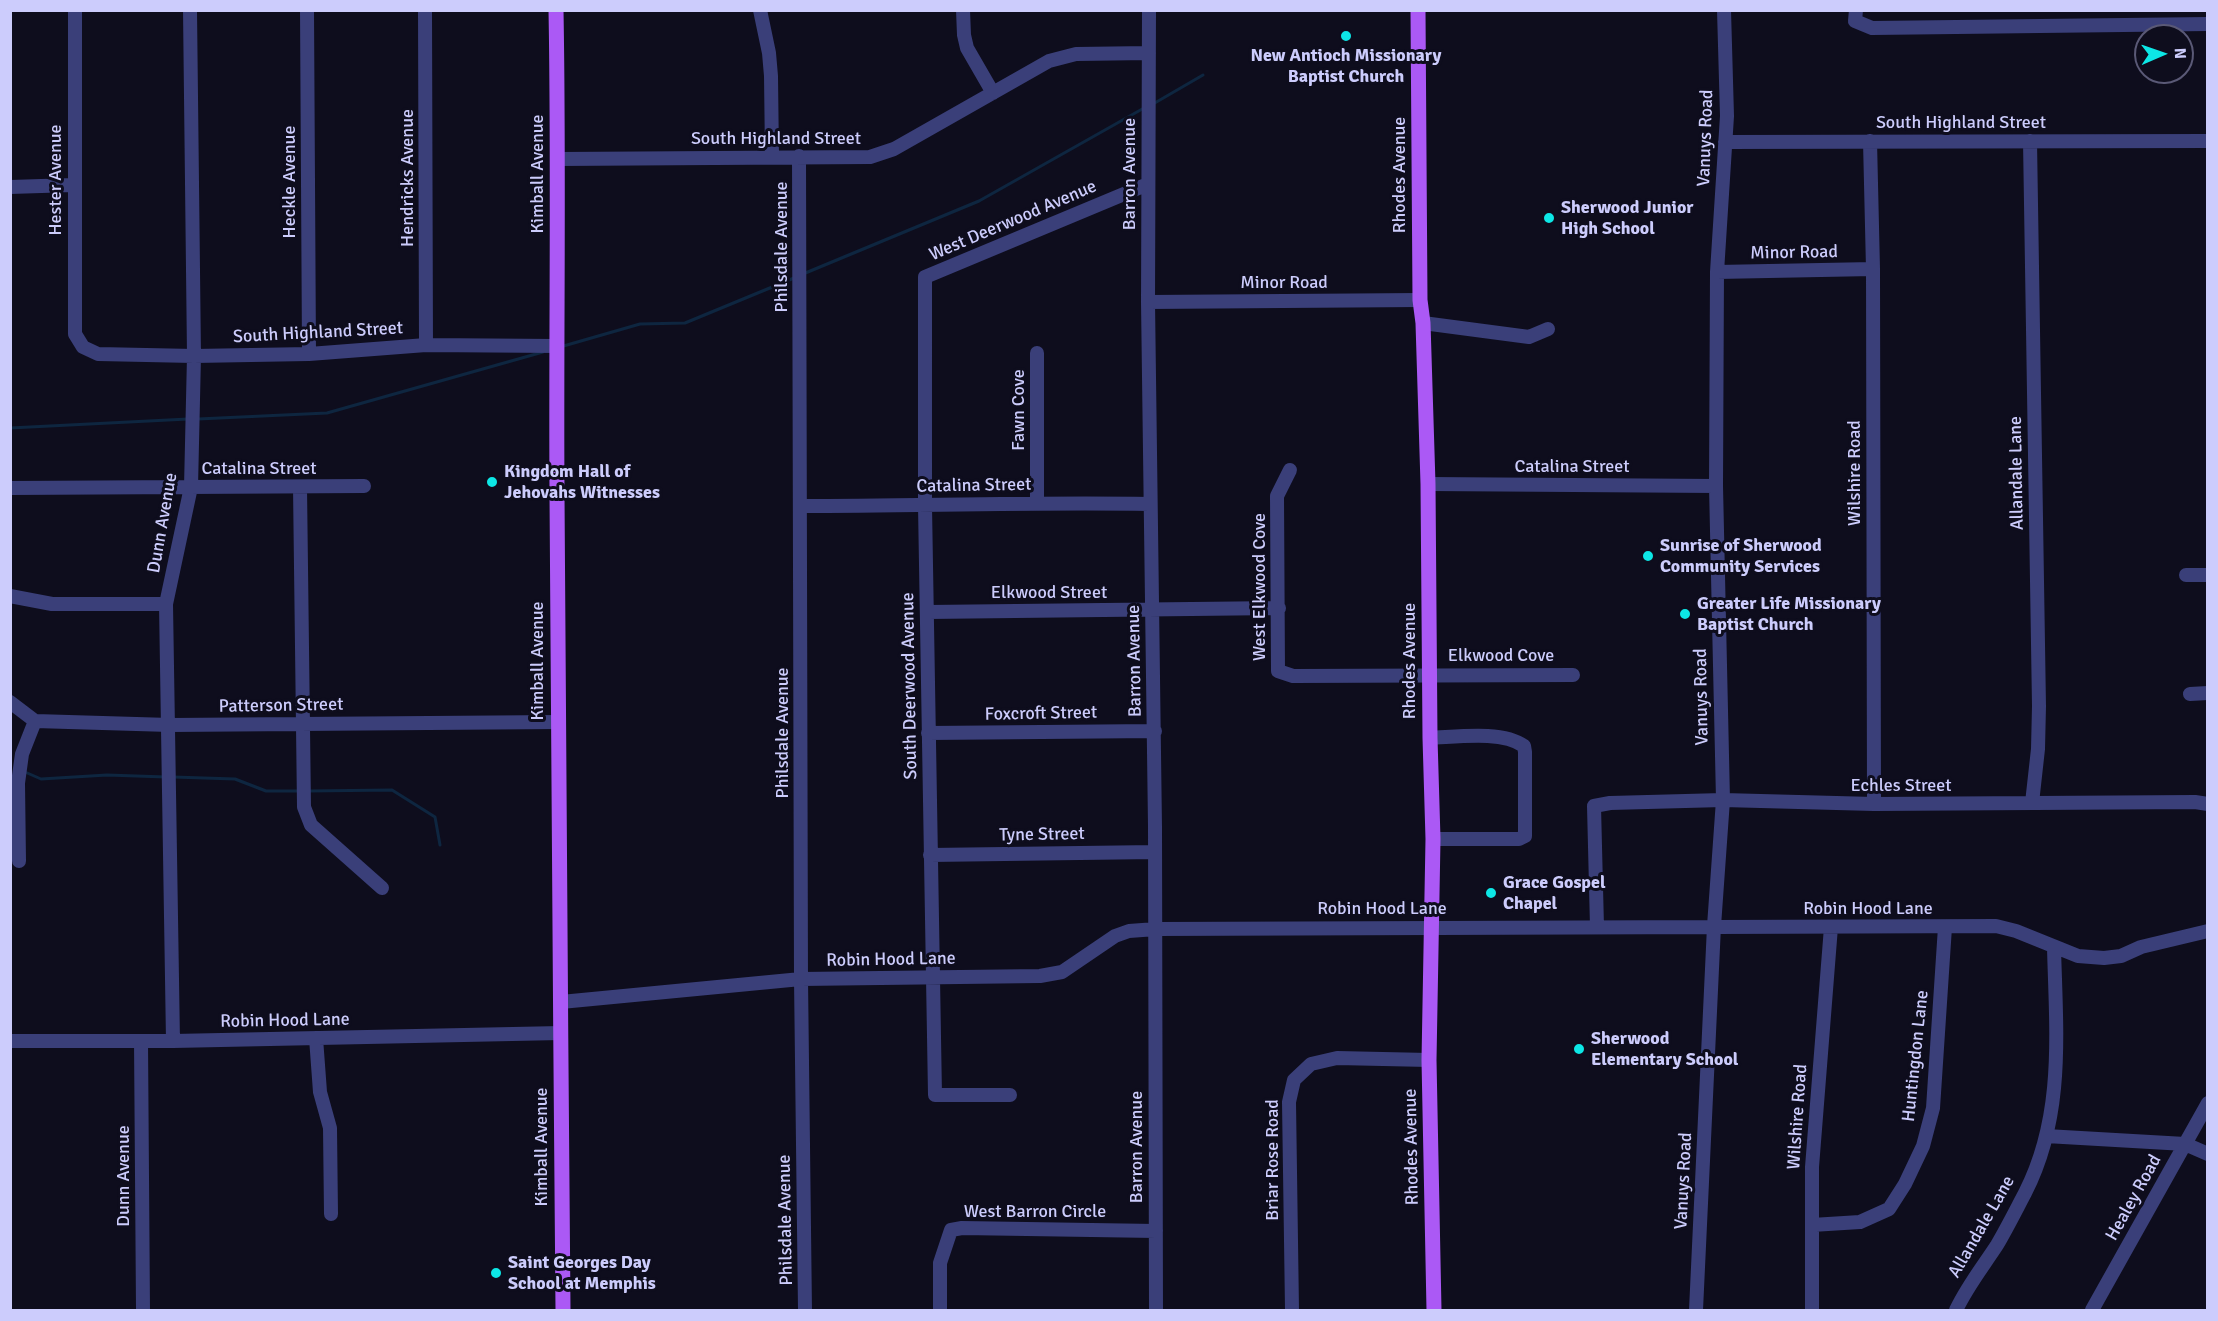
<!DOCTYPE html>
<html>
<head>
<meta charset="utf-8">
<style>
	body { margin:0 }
	#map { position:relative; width:2218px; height:1321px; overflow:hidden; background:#0e0d1d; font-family:Signika,sans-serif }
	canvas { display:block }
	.frame { position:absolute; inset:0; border:12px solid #ccccfc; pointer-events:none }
	.north { position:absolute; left:2134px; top:24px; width:60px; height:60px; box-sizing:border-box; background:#0e0d1d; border:2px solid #5a5976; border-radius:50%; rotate:88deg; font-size:16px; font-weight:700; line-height:24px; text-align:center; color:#ccccfc }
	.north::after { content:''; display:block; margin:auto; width:21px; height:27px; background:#0de7e6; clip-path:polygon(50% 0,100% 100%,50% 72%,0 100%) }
</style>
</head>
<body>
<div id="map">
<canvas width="2218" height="1321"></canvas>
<div class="frame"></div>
<div class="north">N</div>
</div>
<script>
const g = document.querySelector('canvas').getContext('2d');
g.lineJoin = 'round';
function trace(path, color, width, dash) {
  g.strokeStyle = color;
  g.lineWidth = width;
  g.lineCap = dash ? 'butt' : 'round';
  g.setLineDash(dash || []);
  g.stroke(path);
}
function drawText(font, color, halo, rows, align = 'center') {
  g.font = font + ' Signika,sans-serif';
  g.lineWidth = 6;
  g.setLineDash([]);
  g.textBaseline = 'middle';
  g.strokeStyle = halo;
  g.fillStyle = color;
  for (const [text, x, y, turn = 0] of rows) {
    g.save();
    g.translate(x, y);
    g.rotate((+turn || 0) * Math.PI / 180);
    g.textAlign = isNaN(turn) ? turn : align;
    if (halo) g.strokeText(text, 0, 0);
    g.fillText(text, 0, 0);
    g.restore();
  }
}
trace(new Path2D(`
	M1153,104L1203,75
	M803,274L979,201L1144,108
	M560,347L640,324L685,323L794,278
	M198,419L327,413L543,352
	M10,428L188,419
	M25,772L41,779L107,775L166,777
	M173,777L235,779L266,791H299
	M308,791L392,790L435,817L440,845`), '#0e2640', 3);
trace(new Path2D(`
	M75,10V334L83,347L98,354L194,356L309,354L426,345L556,346
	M307,10L309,354
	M425,10L426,345
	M760,10L769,53L771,76L772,157
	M963,10L964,35L967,48L993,93
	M1149,10L1148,302L1155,826L1156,1310
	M1856,10L1855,21L1872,28L2208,24
	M1870,141L1873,269L1874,804
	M2030,141L2039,706L2038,749L2032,803
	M1725,142L2208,141
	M799,156L801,979L805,1310
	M559,159L870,157L894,149L1049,61L1076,54L1149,53
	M10,187L73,185
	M1717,272L1873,269
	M1148,302L1420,300
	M1423,323L1529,337L1548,329
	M1037,353V502
	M1290,470L1277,496L1278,671L1293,676L1573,675
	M1428,484L1716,486
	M300,487L304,807L311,825L382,888
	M10,488L364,486
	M801,506C917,506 1033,502 1149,504
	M2186,575H2208
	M10,596L52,604H166
	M928,612L1279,608
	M2190,694L2208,693
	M10,702L35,721L170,725L558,722
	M928,733L1155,731
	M1430,738C1456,737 1502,730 1524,746L1525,752V836L1519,839H1433
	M930,855L1155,852
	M19,861L18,783L22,754L35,721
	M1597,927L1594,806L1610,803L1723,800L1874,804L2195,802L2208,804
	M561,1002L801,979L1040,976L1062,972L1115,936L1129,931L1156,929L1996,926L2016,931L2078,956L2104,958L2121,956L2141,947L2208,931
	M316,1038L320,1092L330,1128L331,1214
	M10,1041H173L561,1033
	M141,1041L143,1310
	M173,1041L166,604L191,487L194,356L190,10
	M1010,1095H935L925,506V277L1148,184
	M2046,1136L2185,1144L2208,1154
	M1812,1225L1860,1222L1889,1209L1905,1184L1923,1146L1933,1108L1945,927
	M940,1310V1263L951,1230L962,1228L1156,1231
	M1292,1310L1289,1102L1294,1080L1311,1064L1337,1058L1429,1060
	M1696,1310L1714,926L1723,800L1716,486L1717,272L1727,116L1724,10
	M1812,1310V1167L1831,927
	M1956,1310C1968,1285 1982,1268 1997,1245C2007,1228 2016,1210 2025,1193C2065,1115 2056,1031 2054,947
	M2092,1310L2208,1103`), '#3a3f79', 14);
trace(new Path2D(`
	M556,10C559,172 556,333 557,494C558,766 561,1038 563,1310
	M1418,10L1420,300L1423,323L1428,484L1430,738L1433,839L1429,1060L1434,1310`), '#ab59f5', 15);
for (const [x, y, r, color] of [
	[1346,36,6,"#0de7e6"],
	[1549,218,6,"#0de7e6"],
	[492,482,6,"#0de7e6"],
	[1648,556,6,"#0de7e6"],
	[1685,614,6,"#0de7e6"],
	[1491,893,6,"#0de7e6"],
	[1579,1049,6,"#0de7e6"],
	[496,1273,6,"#0de7e6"]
]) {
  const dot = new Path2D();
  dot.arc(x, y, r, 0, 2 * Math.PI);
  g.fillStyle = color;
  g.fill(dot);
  trace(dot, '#0e0d1d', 2);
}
drawText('bold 18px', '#ccccfc', '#0e0d1d', [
	["New Antioch Missionary",1346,56,"center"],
	["Baptist Church",1346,77,"center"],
	["Sherwood Junior",1561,208],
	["High School",1561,229],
	["Kingdom Hall of",504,472],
	["Jehovahs Witnesses",504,493],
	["Sunrise of Sherwood",1660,546],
	["Community Services",1660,567],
	["Greater Life Missionary",1697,604],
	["Baptist Church",1697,625],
	["Grace Gospel",1503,883],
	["Chapel",1503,904],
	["Sherwood",1591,1039],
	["Elementary School",1591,1060],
	["Saint Georges Day",508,1263],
	["School at Memphis",508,1284]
], 'left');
drawText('18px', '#ccccfc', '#0e0d1d', [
	["South Highland Street",1961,123],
	["Vanuys Road",1706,138,-88],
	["South Highland Street",776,139],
	["Kimball Avenue",538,174,-90],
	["Barron Avenue",1130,174,-90],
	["Rhodes Avenue",1400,175,-90],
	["Hendricks Avenue",408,178,-90],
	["Hester Avenue",56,180,-90],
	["Heckle Avenue",290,182,-90],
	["West Deerwood Avenue",1013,221,-23],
	["Philsdale Avenue",782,247,-90],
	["Minor Road",1794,253,-1],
	["Minor Road",1284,283],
	["South Highland Street",318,333,-3],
	["Fawn Cove",1019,410,-90],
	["Catalina Street",1572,467],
	["Catalina Street",259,469],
	["Wilshire Road",1855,473,-90],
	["Allandale Lane",2017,473,-91],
	["Catalina Street",974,486,-1],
	["Dunn Avenue",163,523,-80],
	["West Elkwood Cove",1260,587,-90],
	["Elkwood Street",1049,593],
	["Elkwood Cove",1501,656],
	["Kimball Avenue",538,661,-90],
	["Barron Avenue",1135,661,-91],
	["Rhodes Avenue",1410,661,-90],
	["South Deerwood Avenue",910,686,-91],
	["Vanuys Road",1702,697,-91],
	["Patterson Street",281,706,-1],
	["Foxcroft Street",1041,714,-1],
	["Philsdale Avenue",783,733,-90],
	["Echles Street",1901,786],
	["Tyne Street",1042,835,-1],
	["Robin Hood Lane",1382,909],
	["Robin Hood Lane",1868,909],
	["Robin Hood Lane",891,960,-1],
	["Robin Hood Lane",285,1021,-1],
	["Huntingdon Lane",1916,1056,-84],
	["Wilshire Road",1798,1117,-86],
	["Kimball Avenue",542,1147,-90],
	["Barron Avenue",1137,1147,-90],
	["Rhodes Avenue",1412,1147,-91],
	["Briar Rose Road",1273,1160,-90],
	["Dunn Avenue",124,1176,-90],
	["Vanuys Road",1684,1181,-87],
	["Healey Road",2134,1198,-61],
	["West Barron Circle",1035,1212],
	["Philsdale Avenue",786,1220,-91],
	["Allandale Lane",1982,1227,-60]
]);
</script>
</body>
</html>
